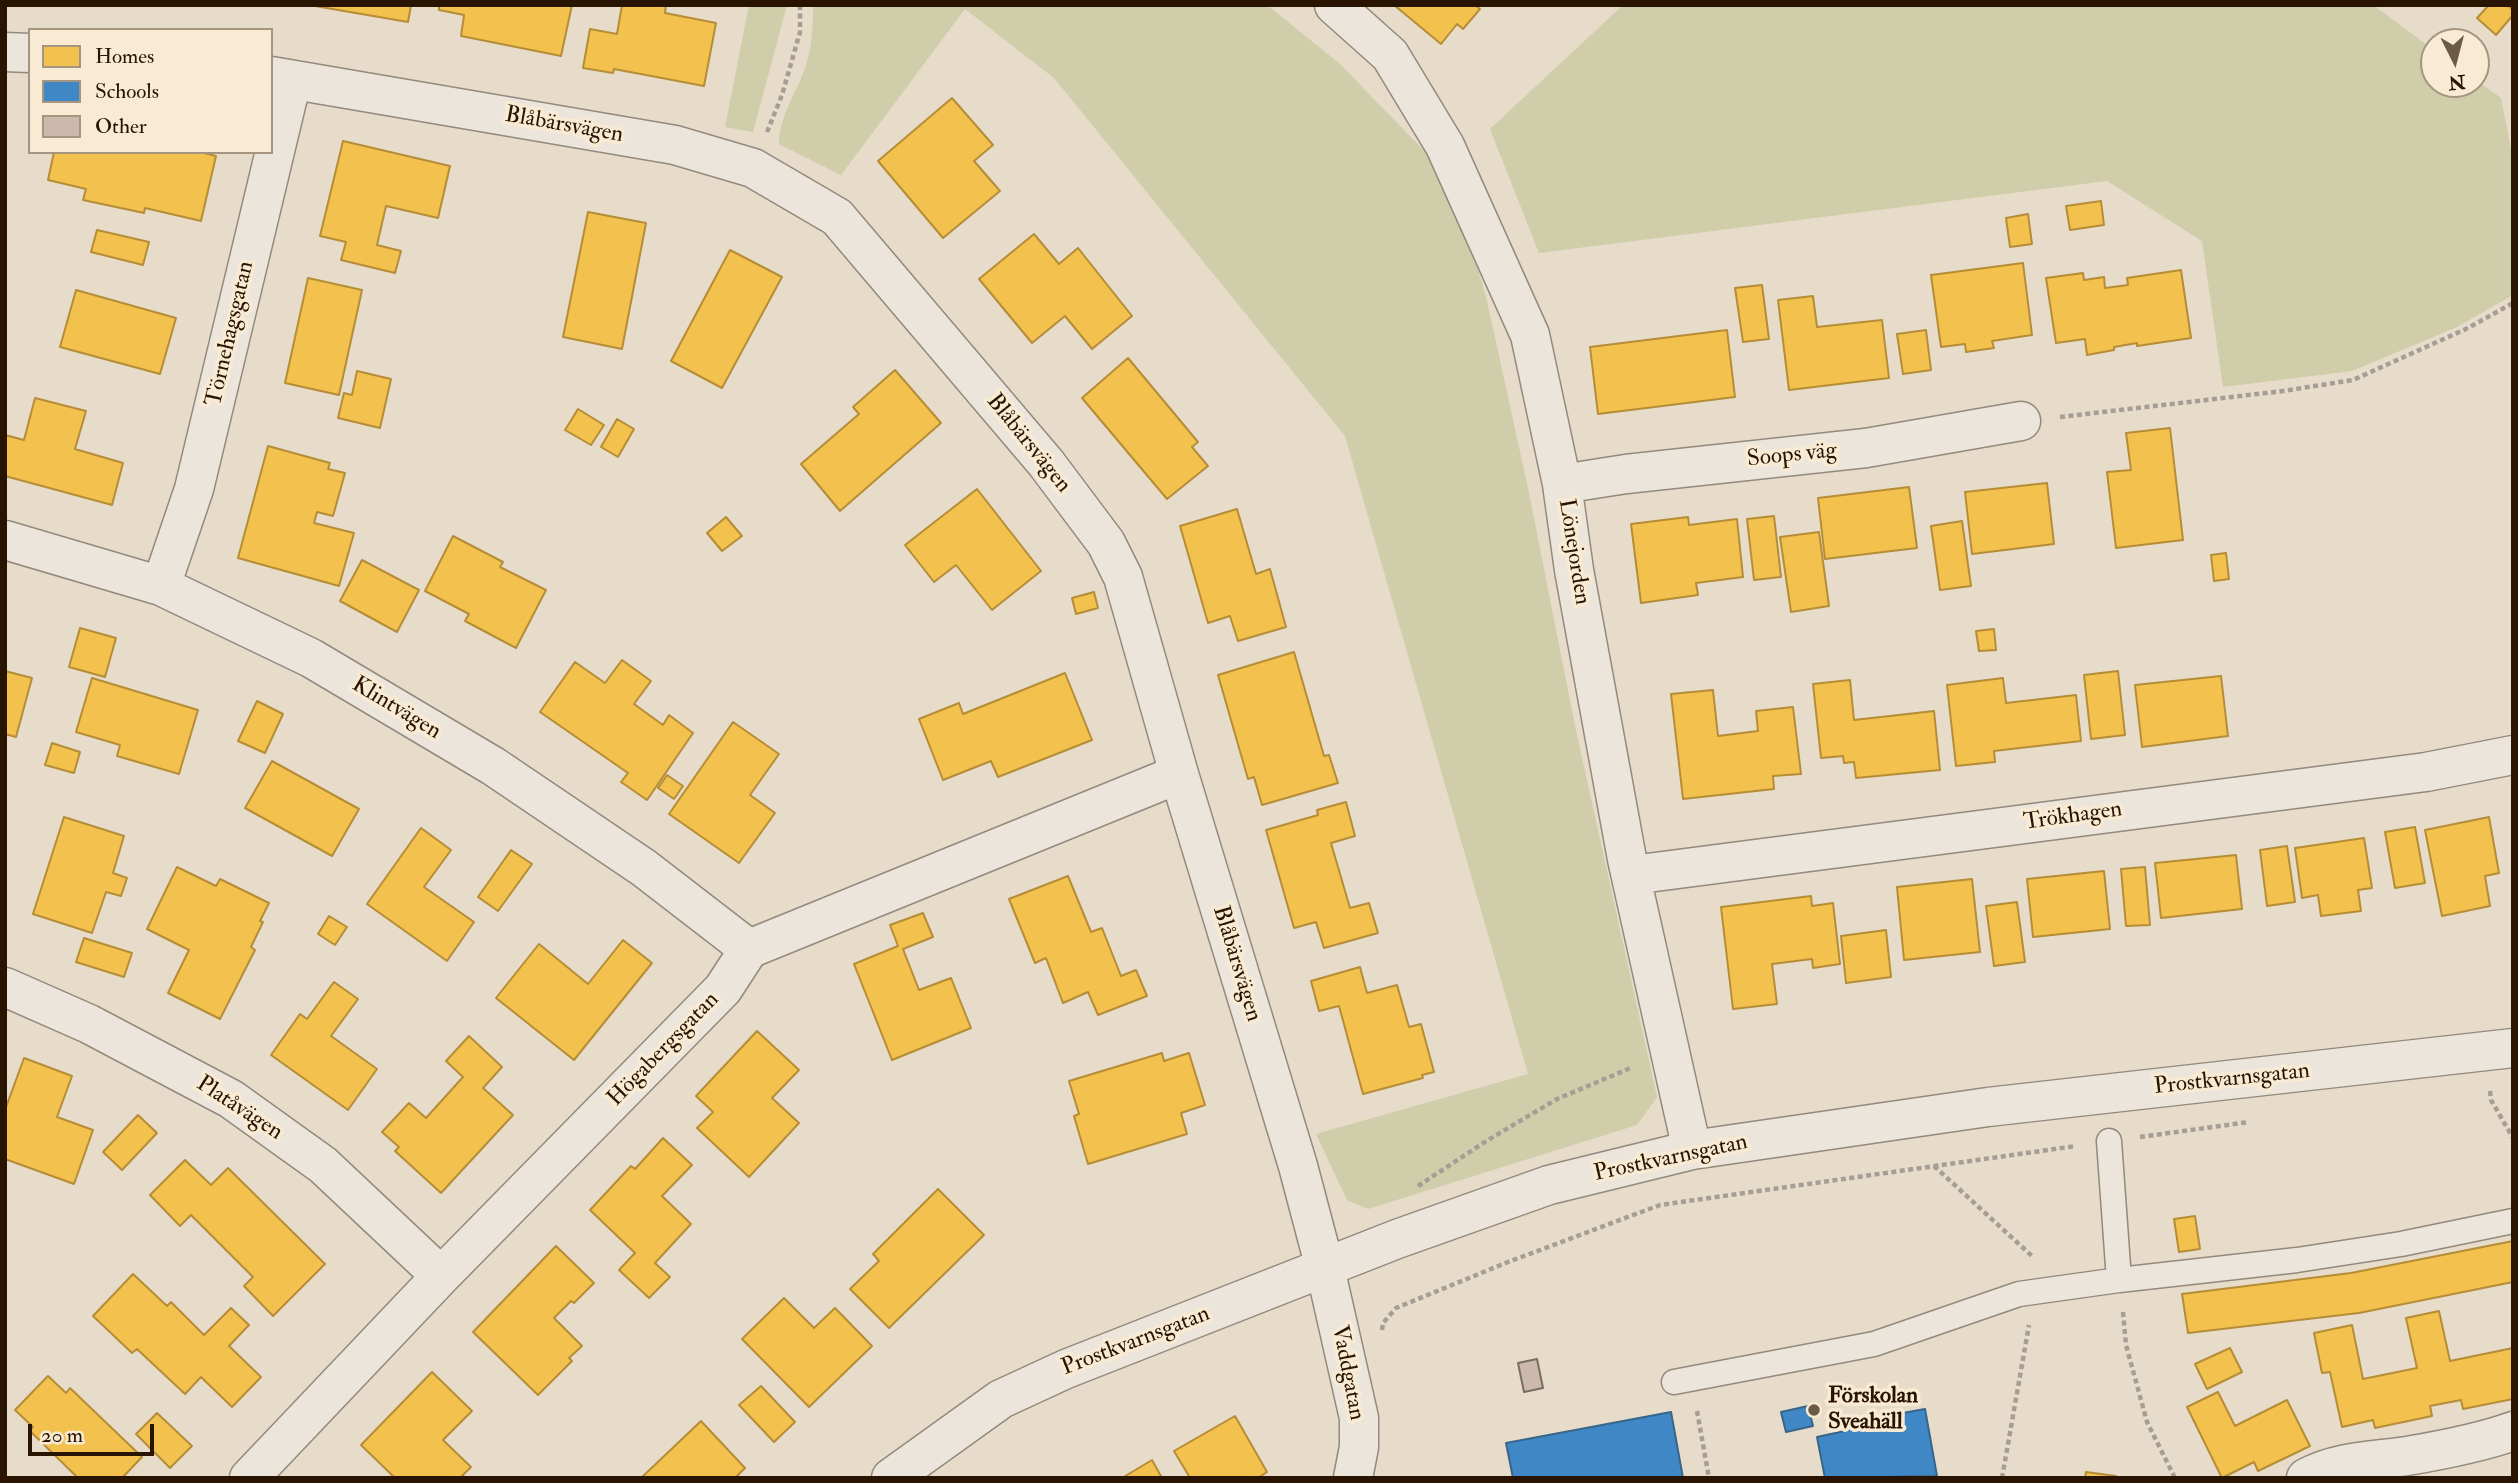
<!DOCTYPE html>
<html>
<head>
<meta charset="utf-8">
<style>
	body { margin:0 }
	#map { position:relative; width:2518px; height:1483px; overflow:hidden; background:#e7dbc9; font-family:"IM FELL Double Pica",serif }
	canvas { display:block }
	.frame { position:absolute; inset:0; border:7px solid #291401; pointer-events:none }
	.legend { position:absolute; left:28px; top:28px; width:245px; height:126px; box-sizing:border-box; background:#f8ead3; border:2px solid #a5947f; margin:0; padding:9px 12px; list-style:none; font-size:21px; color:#291401 }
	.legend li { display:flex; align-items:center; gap:14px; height:35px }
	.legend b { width:35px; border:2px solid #a5947f }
	.north { position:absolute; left:2420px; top:28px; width:70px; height:70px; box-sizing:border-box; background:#f8ead3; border:2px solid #a5947f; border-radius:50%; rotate:174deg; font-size:19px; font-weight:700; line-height:28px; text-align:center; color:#291401 }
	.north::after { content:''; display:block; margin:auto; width:24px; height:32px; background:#6c5a47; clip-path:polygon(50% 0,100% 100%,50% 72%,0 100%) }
	.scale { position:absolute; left:28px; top:1424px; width:126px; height:32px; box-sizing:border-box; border:4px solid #291401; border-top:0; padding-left:9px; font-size:21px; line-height:24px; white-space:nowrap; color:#291401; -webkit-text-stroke:5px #f8ead3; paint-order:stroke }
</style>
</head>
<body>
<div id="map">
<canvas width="2518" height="1483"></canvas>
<div class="frame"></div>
<ul class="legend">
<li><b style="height:19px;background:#f2c14e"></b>Homes</li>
<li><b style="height:19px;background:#3f88c5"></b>Schools</li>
<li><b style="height:19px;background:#ccb9ac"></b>Other</li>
</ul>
<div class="north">N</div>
<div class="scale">20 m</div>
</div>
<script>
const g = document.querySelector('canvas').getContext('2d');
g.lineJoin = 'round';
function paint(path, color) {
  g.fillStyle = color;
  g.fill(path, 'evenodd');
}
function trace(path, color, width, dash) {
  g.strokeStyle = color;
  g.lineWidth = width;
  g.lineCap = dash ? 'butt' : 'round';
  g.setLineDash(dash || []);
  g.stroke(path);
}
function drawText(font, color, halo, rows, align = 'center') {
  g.font = font + ' "IM FELL Double Pica",serif';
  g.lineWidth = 7;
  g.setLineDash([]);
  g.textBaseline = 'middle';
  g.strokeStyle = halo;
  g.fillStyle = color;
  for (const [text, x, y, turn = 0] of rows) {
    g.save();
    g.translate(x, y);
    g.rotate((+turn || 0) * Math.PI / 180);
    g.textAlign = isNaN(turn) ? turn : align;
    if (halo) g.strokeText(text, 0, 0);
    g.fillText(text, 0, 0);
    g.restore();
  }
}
paint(new Path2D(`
	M749,5H787L753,132L725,127Z
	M813,5H1267L1340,64L1435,162L1464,220L1487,301L1529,493L1575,726L1657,1097L1637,1125L1368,1209L1347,1200L1316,1134L1528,1074L1345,436L1054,78L965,9L841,175L779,144C779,118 795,95 804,71C812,51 813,27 813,5Z
	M1623,5H2373L2434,50V84H2476V80L2501,98L2513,159V295L2457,327L2352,371L2223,387L2202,241L2107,181L1539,253L1490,129Z`), '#cfcdaa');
const homes = new Path2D(`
	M309,5H411L408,22Z
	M439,5H572L561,56L461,36L464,15L439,10Z
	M622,5H666L665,13L716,23L704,86L614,69L613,73L583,68L590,29L617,34Z
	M1394,5H1475L1480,9L1463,29L1457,24L1441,44Z
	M2489,5H2507L2513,10V15L2496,35L2477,18Z
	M952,98L993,145L974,161L1000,191L943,238L878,161Z
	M343,141L450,166L438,218L386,206L377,245L401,251L395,273L341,260L346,242L320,236Z
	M54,152H200L216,156L201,221L145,208L144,213L83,200L86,189L48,180Z
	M2101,201L2104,225L2070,230L2066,206Z
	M588,212L646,223L622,349L563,337Z
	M2028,214L2032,244L2010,247L2006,218Z
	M97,230L149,242L143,265L91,252Z
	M1034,234L1059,264L1078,248L1132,316L1092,349L1065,316L1032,343L979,279Z
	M730,250L782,277L722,388L671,361Z
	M2023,263L2032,335L1992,341L1994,348L1966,352L1965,344L1941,347L1931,275Z
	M2181,270L2191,338L2137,346V343L2114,347V350L2087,355L2085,339L2056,343L2046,278L2083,273L2084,280L2104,277L2105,288L2128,285L2127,278Z
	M308,278L362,290L339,395L285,383Z
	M1762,285L1769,339L1743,342L1735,288Z
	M76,290L176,318L160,374L60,347Z
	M1813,296L1817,327L1882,320L1889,378L1789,390L1778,300Z
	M1727,330L1735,397L1598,414L1590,347Z
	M1926,330L1931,370L1903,374L1897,334Z
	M1128,358L1198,442L1192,447L1208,466L1167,499L1082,398Z
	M895,370L941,423L840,511L801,464L859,414L853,407Z
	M357,371L391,379L380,428L338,418L344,393L352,395Z
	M35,398L86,411L75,449L123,463L112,505L5,476V435L24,440Z
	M578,409L604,425L591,445L565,430Z
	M617,419L634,429L618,457L601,447Z
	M2170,428L2183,540L2116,548L2107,472L2131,470L2126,433Z
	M268,446L330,463L328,469L345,473L333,516L317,512L314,523L354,533L339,586L238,558Z
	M2047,483L2054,544L1972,554L1965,492Z
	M1909,487L1917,548L1825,559L1818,498Z
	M977,489L1041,571L992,610L956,565L934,582L905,545Z
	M1237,509L1256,574L1270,569L1286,627L1238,641L1230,616L1208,623L1180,526Z
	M1774,516L1781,577L1754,580L1747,519Z
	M726,517L742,536L722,551L707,533Z
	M1688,517L1689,525L1737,519L1743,577L1696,583L1698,595L1641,603L1631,524Z
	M1962,521L1971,586L1940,590L1931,526Z
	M1819,532L1829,606L1791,612L1780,537Z
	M453,536L503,562L500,567L546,590L516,648L465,621L469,614L425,591Z
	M2226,553L2229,579L2214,581L2211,555Z
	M362,560L419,590L397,632L340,601Z
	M1094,592L1098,608L1076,614L1072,598Z
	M80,628L116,638L105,677L69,667Z
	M1994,629L1996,650L1979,651L1976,631Z
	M1294,652L1324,756L1329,755L1338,783L1262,805L1254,777L1248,779L1218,675Z
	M622,660L651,681L634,704L663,725L669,715L693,733L647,800L621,782L628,773L540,712L575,662L605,683Z
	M5,671L32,678L16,737L5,734Z
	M2118,671L2125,735L2091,739L2084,675Z
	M1065,673L1092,740L998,777L991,761L943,780L919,719L959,703L963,714Z
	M2221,676L2228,736L2142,747L2135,685Z
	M92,678L198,710L179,774L117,756L120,745L76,732Z
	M2003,678L2006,703L2076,695L2081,741L1994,751L1995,762L1956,766L1947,685Z
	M1850,680L1854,720L1934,711L1940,770L1856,778L1854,762L1844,763L1843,756L1821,758L1813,684Z
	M1713,690L1718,736L1758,731L1756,711L1793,707L1801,774L1773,776L1774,789L1683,799L1671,694Z
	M257,701L283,714L265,753L238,741Z
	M733,722L779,754L750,795L775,813L739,863L669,814Z
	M52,743L80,752L74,773L45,765Z
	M272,761L359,809L332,856L245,808Z
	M667,775L683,786L674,799L658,788Z
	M1346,802L1355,836L1331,843L1350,908L1369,903L1378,933L1324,948L1316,922L1294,928L1266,830L1318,815L1317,810Z
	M64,817L124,836L113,873L127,878L121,896L106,892L92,933L33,914Z
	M2489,817L2499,873L2485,876L2490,906L2442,916L2425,830Z
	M2415,827L2425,883L2395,888L2385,832Z
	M421,828L451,850L424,887L474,922L447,961L367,904Z
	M2364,838L2372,888L2358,890L2361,911L2321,916L2318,895L2302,898L2295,848Z
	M2287,846L2295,902L2267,906L2260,850Z
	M511,850L532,864L498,911L478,897Z
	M2236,855L2242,909L2161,918L2155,863Z
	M177,867L216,886L220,879L269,903L260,921L263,922L251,947L255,950L220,1019L168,993L189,950L147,929Z
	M2145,867L2150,925L2126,926L2121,869Z
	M2104,871L2110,929L2033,937L2027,879Z
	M1068,876L1091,932L1102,928L1121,976L1136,970L1147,996L1098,1015L1088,992L1063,1003L1046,958L1035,963L1009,899Z
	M1972,879L1980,952L1904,960L1897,887Z
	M1811,896L1812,906L1833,903L1840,964L1813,968L1812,959L1772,964L1777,1004L1733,1009L1721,907Z
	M2017,902L2025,962L1994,966L1986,906Z
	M923,913L933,937L903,949L919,990L951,978L971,1028L892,1060L854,964L898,946L890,925Z
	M329,916L347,927L335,945L318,934Z
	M1886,930L1891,977L1846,983L1841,936Z
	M84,938L132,953L124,977L76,962Z
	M623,940L652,963L574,1060L496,998L539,944L588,984Z
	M1360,967L1367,993L1397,985L1409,1027L1421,1024L1434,1072L1422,1075L1423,1078L1363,1094L1339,1006L1319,1011L1311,981Z
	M334,982L358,999L331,1036L377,1069L348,1110L271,1055L300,1014L307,1019Z
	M757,1031L799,1070L772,1098L799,1123L749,1177L697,1128L713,1112L696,1096Z
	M469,1036L502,1067L483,1088L513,1115L441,1193L395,1151L399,1147L382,1132L409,1103L426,1118L463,1077L446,1061Z
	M1162,1053L1164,1061L1189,1053L1205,1105L1181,1113L1187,1134L1088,1164L1074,1116L1079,1114L1069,1081Z
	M24,1058L72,1076L57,1117L93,1130L74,1184L5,1159V1110Z
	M138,1115L157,1133L122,1170L103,1152Z
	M663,1138L692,1165L662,1196L691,1224L655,1263L670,1277L649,1298L619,1270L635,1253L590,1210L631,1166L635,1169Z
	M185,1160L211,1185L228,1168L325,1264L273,1316L244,1286L253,1277L191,1215L180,1226L150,1195Z
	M938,1189L984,1235L889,1328L850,1289L879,1261L873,1254Z
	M2195,1216L2200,1249L2179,1252L2174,1219Z
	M2513,1241V1282L2359,1313L2188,1333L2182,1294L2351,1273Z
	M556,1246L594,1283L574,1303L571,1301L554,1318L582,1346L569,1358L572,1361L538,1395L473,1332Z
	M133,1274L167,1306L171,1302L204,1335L231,1308L249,1325L229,1346L261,1377L232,1407L201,1377L185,1394L137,1349L132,1353L93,1316Z
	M784,1298L814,1328L835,1308L872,1346L809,1407L742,1339Z
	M2439,1311L2450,1361L2513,1348V1399L2463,1409L2461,1400L2430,1406L2432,1416L2375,1428L2373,1420L2342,1427L2330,1372L2322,1373L2314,1333L2352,1325L2363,1379L2417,1368L2406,1318Z
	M2230,1348L2242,1372L2207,1389L2195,1364Z
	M432,1372L472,1411L443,1440L471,1467L460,1478H395L361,1445Z
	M48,1376L66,1393L70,1388L142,1457L122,1478H78L30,1431L33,1427L15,1410Z
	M761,1386L795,1422L774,1442L739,1405Z
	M2218,1392L2235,1426L2287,1400L2310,1446L2258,1471L2254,1462L2222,1478L2187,1407Z
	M157,1413L192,1446L170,1468L136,1434Z
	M1235,1416L1267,1472L1258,1478H1190L1174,1451Z
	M701,1421L745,1468L735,1478H641Z
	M1152,1460L1162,1478H1122Z
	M2086,1472L2116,1476L2115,1478H2085Z`);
paint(homes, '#f2c14e');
trace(homes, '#b68d37', 2);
const schools = new Path2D(`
	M1808,1406L1813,1426L1786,1432L1781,1412Z
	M1925,1409L1937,1476L1825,1478L1817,1437L1854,1429L1853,1422Z
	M1671,1412L1683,1478H1513L1506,1443Z`);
paint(schools, '#3f88c5');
trace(schools, '#38658a', 2);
const building = new Path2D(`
	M1537,1359L1543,1388L1524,1392L1518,1363Z`);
paint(building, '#ccb9ac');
trace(building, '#776e62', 2);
const lane = new Path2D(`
	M2119,1280L2297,1260L2401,1244L2513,1221
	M1674,1382L1874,1344L2019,1294L2119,1280L2109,1141`);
const street = new Path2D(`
	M1334,5L1390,55L1445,146L1530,335L1562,484L1574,570L1627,859L1692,1150
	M5,52L30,53
	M271,76L675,145L753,168L837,217L1046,463L1106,543L1123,577L1179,774L1298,1166L1325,1268L1359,1418V1447L1353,1478
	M1562,484L1626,474L1866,448L2021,421
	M5,540L161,586L311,658L493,766L644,868L749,949
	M161,586L194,489L292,80
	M1632,875L2426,772L2513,755
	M5,987L89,1024L231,1099L323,1165L441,1276
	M249,1478L441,1276L723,989L749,949L1179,774
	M891,1478L1001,1399L1066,1369L1397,1239L1549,1185L1692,1150L1988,1107L2513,1048
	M2306,1478C2337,1461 2373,1461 2407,1456C2442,1450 2480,1443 2513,1431`);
trace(lane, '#93897d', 27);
trace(street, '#93897d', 41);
trace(new Path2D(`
	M767,132L782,95L800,32V5
	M2060,417L2283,391L2353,380L2468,328L2513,303
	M2490,1091L2491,1100L2513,1138
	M2140,1137L2249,1122
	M1934,1166L2033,1257
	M1418,1186L1488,1140L1557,1099L1633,1067
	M2123,1312L2126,1345L2147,1422L2175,1478
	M1382,1330L1383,1323L1396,1308L1508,1262L1660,1205L2076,1146
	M1697,1411L1709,1478
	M2002,1478L2029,1325`), '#a59e94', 4.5, [5, 3.5]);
trace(lane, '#ebe5dc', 24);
trace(street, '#ebe5dc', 38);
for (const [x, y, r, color] of [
	[1814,1410,7,"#6c5a47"]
]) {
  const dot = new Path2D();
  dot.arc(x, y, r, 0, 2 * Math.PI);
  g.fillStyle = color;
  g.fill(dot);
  trace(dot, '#f8ead3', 2.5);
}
drawText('23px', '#291401', '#f8ead3', [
	["Blåbärsvägen",564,126,10],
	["Törnehagsgatan",231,334,-77],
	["Blåbärsvägen",1028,444,51],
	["Soops väg",1792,456,-6],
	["Lönejorden",1573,552,81],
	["Klintvägen",396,709,31],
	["Trökhagen",2073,817,-8],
	["Blåbärsvägen",1236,964,73],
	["Högabergsgatan",664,1050,-46],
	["Prostkvarnsgatan",2232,1080,-6],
	["Platåvägen",239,1109,33],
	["Prostkvarnsgatan",1671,1159,-12],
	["Prostkvarnsgatan",1136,1342,-21],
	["Vaddgatan",1347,1373,79]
]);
drawText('bold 23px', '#291401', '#f8ead3', [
	["Förskolan",1828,1397],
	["Sveahäll",1828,1423]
], 'left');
</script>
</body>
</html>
